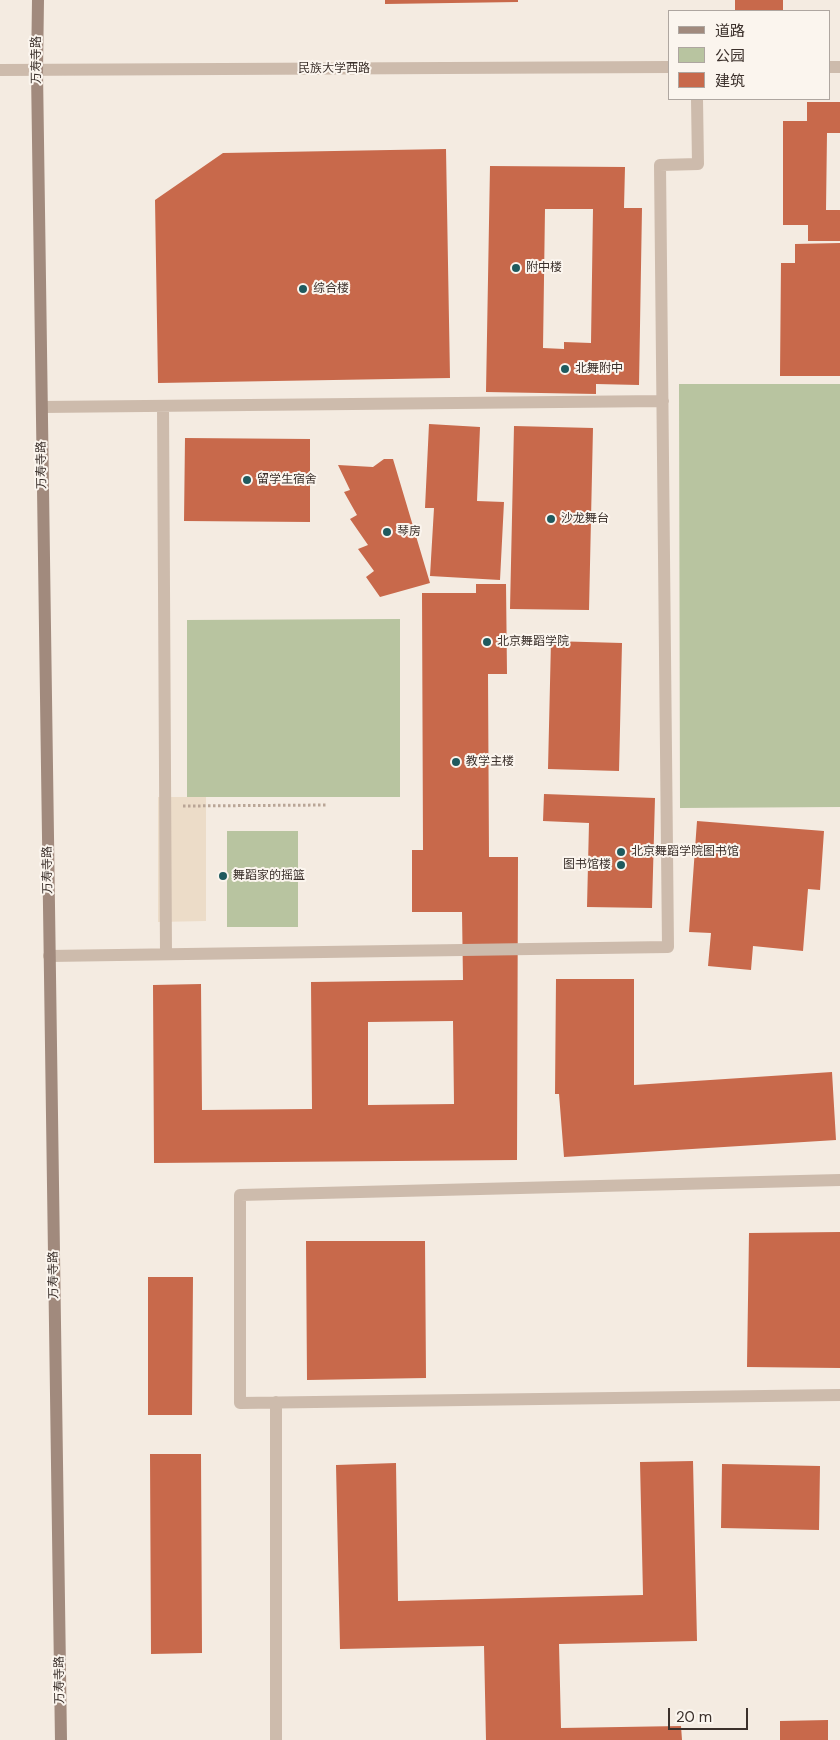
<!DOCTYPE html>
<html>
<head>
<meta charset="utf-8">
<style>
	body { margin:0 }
	#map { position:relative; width:840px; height:1740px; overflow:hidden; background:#f4ebe1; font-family:"DM Sans","Noto Sans SC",sans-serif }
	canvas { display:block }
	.legend { position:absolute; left:668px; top:10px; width:162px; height:90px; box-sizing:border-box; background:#fbf5ee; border:1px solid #aea6a0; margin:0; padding:6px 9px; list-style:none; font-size:15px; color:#3b302b }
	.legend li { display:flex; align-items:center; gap:10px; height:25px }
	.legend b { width:25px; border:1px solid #aea6a0 }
	.scale { position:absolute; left:668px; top:1708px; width:80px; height:22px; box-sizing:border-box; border:2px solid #3b302b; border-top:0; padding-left:6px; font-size:15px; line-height:18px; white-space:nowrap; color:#3b302b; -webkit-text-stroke:4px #fbf5ee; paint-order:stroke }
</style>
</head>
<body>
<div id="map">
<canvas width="840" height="1740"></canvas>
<ul class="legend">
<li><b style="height:6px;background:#a18a7d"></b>道路</li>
<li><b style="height:14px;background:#b8c4a0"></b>公园</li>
<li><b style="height:14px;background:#c8694b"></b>建筑</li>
</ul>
<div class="scale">20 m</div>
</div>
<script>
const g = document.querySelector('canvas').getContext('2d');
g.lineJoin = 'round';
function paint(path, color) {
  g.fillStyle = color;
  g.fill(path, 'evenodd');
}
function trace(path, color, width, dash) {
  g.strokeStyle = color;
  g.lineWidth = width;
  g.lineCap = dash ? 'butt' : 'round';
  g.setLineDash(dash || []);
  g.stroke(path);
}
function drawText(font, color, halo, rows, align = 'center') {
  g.font = font + ' "DM Sans","Noto Sans SC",sans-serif';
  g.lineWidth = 4;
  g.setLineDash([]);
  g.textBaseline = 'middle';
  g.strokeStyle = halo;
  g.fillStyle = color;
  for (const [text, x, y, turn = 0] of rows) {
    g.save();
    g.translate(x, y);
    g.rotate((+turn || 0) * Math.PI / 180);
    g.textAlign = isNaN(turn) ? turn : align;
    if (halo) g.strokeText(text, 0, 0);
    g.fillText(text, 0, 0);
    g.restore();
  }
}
paint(new Path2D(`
	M679,384H840V807L680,808Z
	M400,619V797H187V620Z
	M227,831H298V927H227Z`), '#b8c4a0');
paint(new Path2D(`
	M158,797H206V921L158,922Z`), '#ecdcc8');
paint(new Path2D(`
	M385,0H518V2L385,4Z
	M735,0H783V11H735Z
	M807,102H840V133H827L826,210H840V241H808V225H783V121H807Z
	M446,149L450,378L158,383L155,200L223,153Z
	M490,166L625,167L624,208H642L639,385L596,384V394L486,392ZM545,209H593L591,343L564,342V349L543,348Z
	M840,243V376H780L781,263H795V244Z
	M429,424L480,427L477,501L504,502L500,580L430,576L434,508H425Z
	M514,426L593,428L589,610L510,609Z
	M185,438L310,439V522L184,521Z
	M384,459H393L430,583L380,597L366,577L374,571L358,549L368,545L350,519L357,515L344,492L350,490L338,465L373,467Z
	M476,584H506L507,674H488L489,857H518L517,1160L154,1163L153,985L201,984L202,1110L312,1109L311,982L463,980L462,912H412V850H423L422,593H476ZM453,1021L454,1104L368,1105V1022Z
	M551,641L622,643L619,771L548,769Z
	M544,794L655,798L652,908L587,907L589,823L543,821Z
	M697,821L824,831L820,890L808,889L803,951L753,946L751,970L708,966L711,933L689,932Z
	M556,979H634V1085L832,1072L836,1140L564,1157L559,1094H555Z
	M840,1232V1368L747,1367L749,1233Z
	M306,1241H425L426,1378L307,1380Z
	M148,1277H193L192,1415H148Z
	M150,1454H201L202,1653L151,1654Z
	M693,1461L697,1641L559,1644L561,1728L681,1726L682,1740H486L484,1646L340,1649L336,1465L396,1463L398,1601L643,1595L640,1462Z
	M722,1464L820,1466L819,1530L721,1528Z
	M828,1720V1740H780V1721Z`), '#c8694b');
trace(new Path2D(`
	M183,806L327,805`), '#b9a596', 3, [2.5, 2.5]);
trace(new Path2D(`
	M163,406L166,954
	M42,407L663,401
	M49,956L668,947L660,165L698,164L697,99
	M840,1180L240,1195V1403L840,1395
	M276,1402V1740`), '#cdbbac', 12);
trace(new Path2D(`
	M829,67H840
	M0,70L669,67`), '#cdbbac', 12);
trace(new Path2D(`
	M38,0L37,71L61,1740`), '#a18a7d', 12);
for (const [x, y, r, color] of [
	[516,268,5,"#1f5a5e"],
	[303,289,5,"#1f5a5e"],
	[565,369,5,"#1f5a5e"],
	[247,480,5,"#1f5a5e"],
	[551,519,5,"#1f5a5e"],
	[387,532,5,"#1f5a5e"],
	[487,642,5,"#1f5a5e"],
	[456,762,5,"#1f5a5e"],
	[621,852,5,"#1f5a5e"],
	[621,865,5,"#1f5a5e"],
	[223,876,5,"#1f5a5e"]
]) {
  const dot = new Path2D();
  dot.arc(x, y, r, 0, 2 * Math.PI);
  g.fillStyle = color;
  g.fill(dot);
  trace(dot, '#fbf5ee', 2);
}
drawText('12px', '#3b302b', '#fbf5ee', [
	["万寿寺路",37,60,-90],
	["民族大学西路",334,69],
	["万寿寺路",42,465,-91],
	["万寿寺路",48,870,-91],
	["万寿寺路",54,1275,-91],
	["万寿寺路",60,1680,-91]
]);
drawText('12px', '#3b302b', '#fbf5ee', [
	["附中楼",526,268],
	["综合楼",313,289],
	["北舞附中",575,369],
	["留学生宿舍",257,480],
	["沙龙舞台",561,519],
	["琴房",397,532],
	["北京舞蹈学院",497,642],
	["教学主楼",466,762],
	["北京舞蹈学院图书馆",631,852],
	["图书馆楼",611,865,"right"],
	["舞蹈家的摇篮",233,876]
], 'left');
</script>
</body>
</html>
